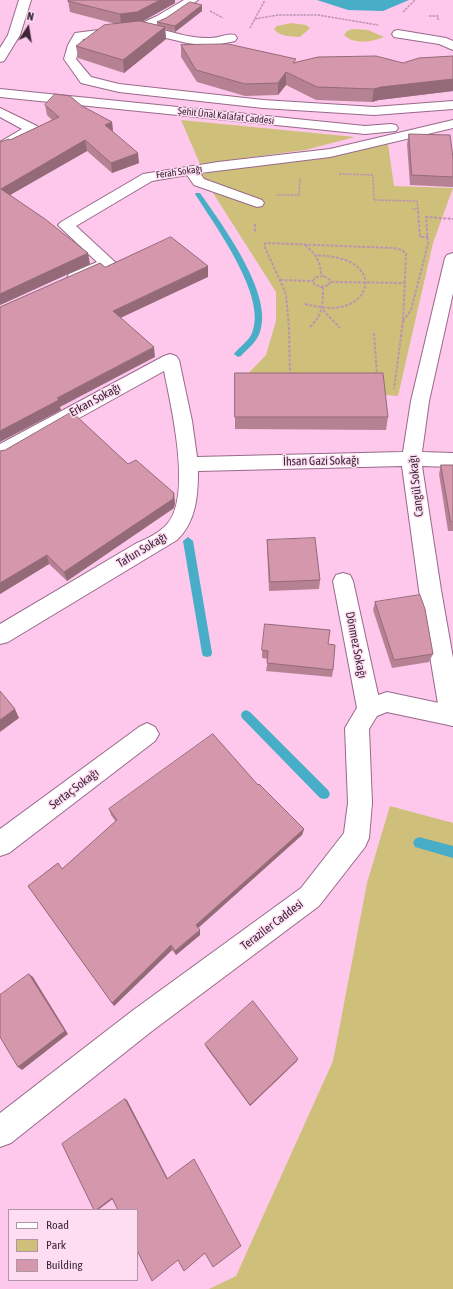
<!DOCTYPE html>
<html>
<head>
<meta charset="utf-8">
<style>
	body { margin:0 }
	#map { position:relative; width:453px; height:1289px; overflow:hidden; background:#fdc8ec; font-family:"Asap Condensed",sans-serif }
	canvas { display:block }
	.legend { position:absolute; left:8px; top:1209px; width:130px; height:72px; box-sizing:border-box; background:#feddf3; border:1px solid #b095a7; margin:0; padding:5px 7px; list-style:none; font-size:12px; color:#3c2836 }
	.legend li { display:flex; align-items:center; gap:8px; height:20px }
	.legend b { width:20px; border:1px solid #b095a7 }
	.north { position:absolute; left:8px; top:8px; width:40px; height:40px; -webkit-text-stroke:3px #feddf3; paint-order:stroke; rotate:12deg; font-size:11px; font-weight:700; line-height:16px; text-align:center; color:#3c2836 }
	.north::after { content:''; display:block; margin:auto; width:14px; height:18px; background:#3c2836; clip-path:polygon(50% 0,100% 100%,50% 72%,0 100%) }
</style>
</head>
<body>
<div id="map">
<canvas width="453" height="1289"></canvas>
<ul class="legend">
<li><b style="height:5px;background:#fff"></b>Road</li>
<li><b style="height:11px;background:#cec07a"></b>Park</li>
<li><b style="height:11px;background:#d497ab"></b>Building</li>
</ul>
<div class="north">N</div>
</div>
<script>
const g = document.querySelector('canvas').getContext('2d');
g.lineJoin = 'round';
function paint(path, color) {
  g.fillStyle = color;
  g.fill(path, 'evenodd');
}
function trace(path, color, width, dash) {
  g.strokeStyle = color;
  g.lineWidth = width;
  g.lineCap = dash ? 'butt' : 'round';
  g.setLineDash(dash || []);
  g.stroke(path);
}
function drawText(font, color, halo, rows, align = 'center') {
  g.font = font + ' "Asap Condensed",sans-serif';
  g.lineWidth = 3;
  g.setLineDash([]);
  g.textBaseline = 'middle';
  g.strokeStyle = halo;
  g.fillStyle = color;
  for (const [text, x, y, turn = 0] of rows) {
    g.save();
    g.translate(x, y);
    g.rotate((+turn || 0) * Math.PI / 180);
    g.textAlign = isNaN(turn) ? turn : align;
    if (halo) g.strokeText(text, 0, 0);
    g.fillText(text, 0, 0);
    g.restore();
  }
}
paint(new Path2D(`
	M292,23L306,25L310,28L300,37C292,36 279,37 274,29L277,26Z
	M353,29L368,30L384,37C373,42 354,45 344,35L347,31Z
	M181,120L355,137L305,150L200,164Z
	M388,144L394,186L453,188L433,243L398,396L240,382L266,355L276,321V292L201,174Z
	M390,806L453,823V1289H209L236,1276L333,1061L367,883Z`), '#cec07a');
paint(new Path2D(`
	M317,0H409L383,11L348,10Z`), '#48adc7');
paint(new Path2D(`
	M196,193H200C221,223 274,294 260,332C257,342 247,349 241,356L238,357L234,354C239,347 249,341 252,333C268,297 214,224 195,194Z
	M188,537L193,541L212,653L211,656L207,657L203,656L202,653L183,541Z
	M246,710L250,712L328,790L330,794L328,798L324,799L320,798L242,718L241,715L242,712Z
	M419,837L453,846V858L415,847L413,843L415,839Z`), '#48adc7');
const minor = new Path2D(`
	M19,0H31L20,35L4,61L0,62V48L8,35Z
	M184,0H198L165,22L153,27C171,32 192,39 211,38C219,38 227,33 235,35L237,38L235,41L211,46L187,43L141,32L83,39L76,59L91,77L119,84L263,100L374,107L453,101V109L374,115L263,108L119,92L81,83L64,59L68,45L75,33L138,25L157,16Z
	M398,30L446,38L453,41V50L439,44L394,37L392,34L394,31Z
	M0,89L365,126L391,124L396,125L398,128L396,131L365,134L0,97Z
	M0,108L37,126L39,129L37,132L5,151L0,152V142L22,129L0,117Z
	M453,120V128L330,157L200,173L204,179L262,200L264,203L262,206L257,207L194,185L187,175L152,181L76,226L116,263L114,266L81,282L75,283L69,282L67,278L69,274L97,262L61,228L58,225L61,222L143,174L218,162L330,149Z
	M453,253V293L429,401L422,452L453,453V467L422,466L441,590L453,658V726L444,723L440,716L419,590L402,466L198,471C198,496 196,522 177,540L8,642L0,644V624L135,544C146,539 160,533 168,523C192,494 171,406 164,371L7,458L0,460V444L164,356L170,354L176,356L179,360L192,421L197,457L403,452L411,401L445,258L447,255Z
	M343,573L350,575L353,581L381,708L377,715L369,718L361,715L357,708L333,581L336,575Z
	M147,723L155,727L159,734L155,741L9,853L0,856V829L139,727Z`);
const major = new Path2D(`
	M387,692L453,706V726L387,712L377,716L369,729L372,803L369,838L365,847L319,906L152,1031L11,1143L0,1147V1113L132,1011L301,888L344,833L348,803L345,728L361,701Z`);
trace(minor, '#98698a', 2);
trace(major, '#98698a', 2);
trace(new Path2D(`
	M210,11L223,18
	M403,12L415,0
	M429,16H438V20
	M255,19L278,15H318L378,25
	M250,28L265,0
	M339,174L373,175L374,200L417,201L418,212
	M277,195H299L300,178
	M413,209H418`), '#bd93af', 1.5, [2.5, 1]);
trace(new Path2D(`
	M418,211L420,237H428
	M255,224V233
	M305,245C316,254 321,262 321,276
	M324,276L330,280L329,285L321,287L314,284L313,281L316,277Z
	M280,280L313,281
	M331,282L405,283
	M305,304C318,307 332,310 345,306C367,299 374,276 352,263C341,257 328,256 316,255
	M323,310L340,328
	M403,321L411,310L428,244L426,217L453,219
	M310,327C323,315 323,304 323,287
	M374,333L377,376
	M290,375L289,328L286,294L264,245L266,243L394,248L402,250L406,254L403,321L394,389`), '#bd93af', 2, [3, 1.5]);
paint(minor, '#fff');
paint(major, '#fff');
paint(new Path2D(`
	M68,1L175,3L141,22L157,25V22L202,5V11L175,32L165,29L166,39L124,73L78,58L76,46L116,24L70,12Z
	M181,45L296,62L403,63L453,56V91L379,100L372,102L316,100L286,85L278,95L245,96L197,82L181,57Z
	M45,105L82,106L112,122L113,132L139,163L112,173L87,151L10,195L90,264L0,305V142L10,140L52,120L47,115Z
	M409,134L453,158V187L410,185L407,144Z
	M235,373L388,417L386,430L235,429Z
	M0,451L128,464L175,502L174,508L67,581L49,564L0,594Z
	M441,465H453V531H448L439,474Z
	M267,540L320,580L319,589L269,591L267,548Z
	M375,602L433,654L429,662L392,668L373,610Z
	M328,644L333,670L332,677L266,671L268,659L262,658V650Z
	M258,785L304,829L302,835L198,928L200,935L176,955L172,950L114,1006L28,886L62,869L116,822L111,815L109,809Z
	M205,1044L297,1061L250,1106L206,1047Z`), '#b68293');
paint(new Path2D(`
	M160,0H175V3L138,24L121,26L120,14Z
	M202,5V11L175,32V26Z
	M165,27L166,39L124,73L123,60Z
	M286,72V85L278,95V83Z
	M453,79V91L379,100L372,102L374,89L381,87Z
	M112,122L113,132L105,125Z
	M85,140L87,151L3,199L1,189Z
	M138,153L139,163L112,173L111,163Z
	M88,253L90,264L0,305V294Z
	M208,266V277L114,321L113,311Z
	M154,347L155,357L60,407L61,410L0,442V431L57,398Z
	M174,493L175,502L174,508L67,581L64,572Z
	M47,555L49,564L0,594V583Z
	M15,709L19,718L0,732V720Z
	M304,829L302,835L196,930V925Z
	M200,930V935L176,955L175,951Z
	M171,945L172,950L114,1006L112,1003Z
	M29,974L33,977L68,1034L22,1070L18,1067Z
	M298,1059L297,1061L250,1106V1105Z
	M125,1099L127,1100L168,1179H167Z
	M112,1198H114L98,1210H96Z`), '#946a78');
const building = new Path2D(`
	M70,0H160L137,12L120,14L68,1Z
	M190,2L202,5L175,26L157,22L166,18Z
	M140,21L165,27L123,60L76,46L104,25Z
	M228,44L296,59L293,63L318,57L376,56L403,63L419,58L453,56V79L381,87L374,89L317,87L286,72L278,83L245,84L196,70L181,45Z
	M55,94L70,96L82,106L112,122L105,125L138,153L111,163L85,140L1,189L45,219L88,253L0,294V142L9,139L10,140L59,117L45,105Z
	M409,134L450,135L453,158V177L412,175Z
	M171,237L208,266L113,311L154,347L57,398L59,400L0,431V307L100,263L105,267Z
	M235,373H383L388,417H235Z
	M72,412L128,464L136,460L174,493L173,499L64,572L47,555L0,583V451L5,450Z
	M441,465H453V522H451Z
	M315,538L320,580L270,582L267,540Z
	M420,595L425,609L433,654L394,660L375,602Z
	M265,624L330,630L328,644L335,645L333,670L267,663L268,651L262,650Z
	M0,691L15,709L0,720Z
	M213,734L258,785L259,784L304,829L196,925L200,930L175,951L171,945L112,1003L28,886L58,863L62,869L117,820L109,809Z
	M29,974L65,1031L18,1067L0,1037V995Z
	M253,1001L298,1059L250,1105L205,1044Z
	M125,1099L167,1179L194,1159L241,1246L213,1267L205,1253L184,1271L178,1260L152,1281L137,1250V1210H118L112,1198L96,1210H94L62,1144Z`);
paint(building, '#d497ab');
trace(building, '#946a78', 1);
drawText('10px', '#3c2836', '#feddf3', [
	["Şehit Ünal Kalafat Caddesi",226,116,6],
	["Ferah Sokağı",179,172,-8]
]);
drawText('12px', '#3c2836', '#feddf3', [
	["Erkan Sokağı",95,400,-29],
	["İhsan Gazi Sokağı",321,461,-1],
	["Cangül Sokağı",416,486,-96],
	["Tafun Sokağı",142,550,-31],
	["Dönmez Sokağı",356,645,79],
	["Sertaç Sokağı",74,789,-37],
	["Teraziler Caddesi",272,925,-37]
]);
</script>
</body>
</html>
